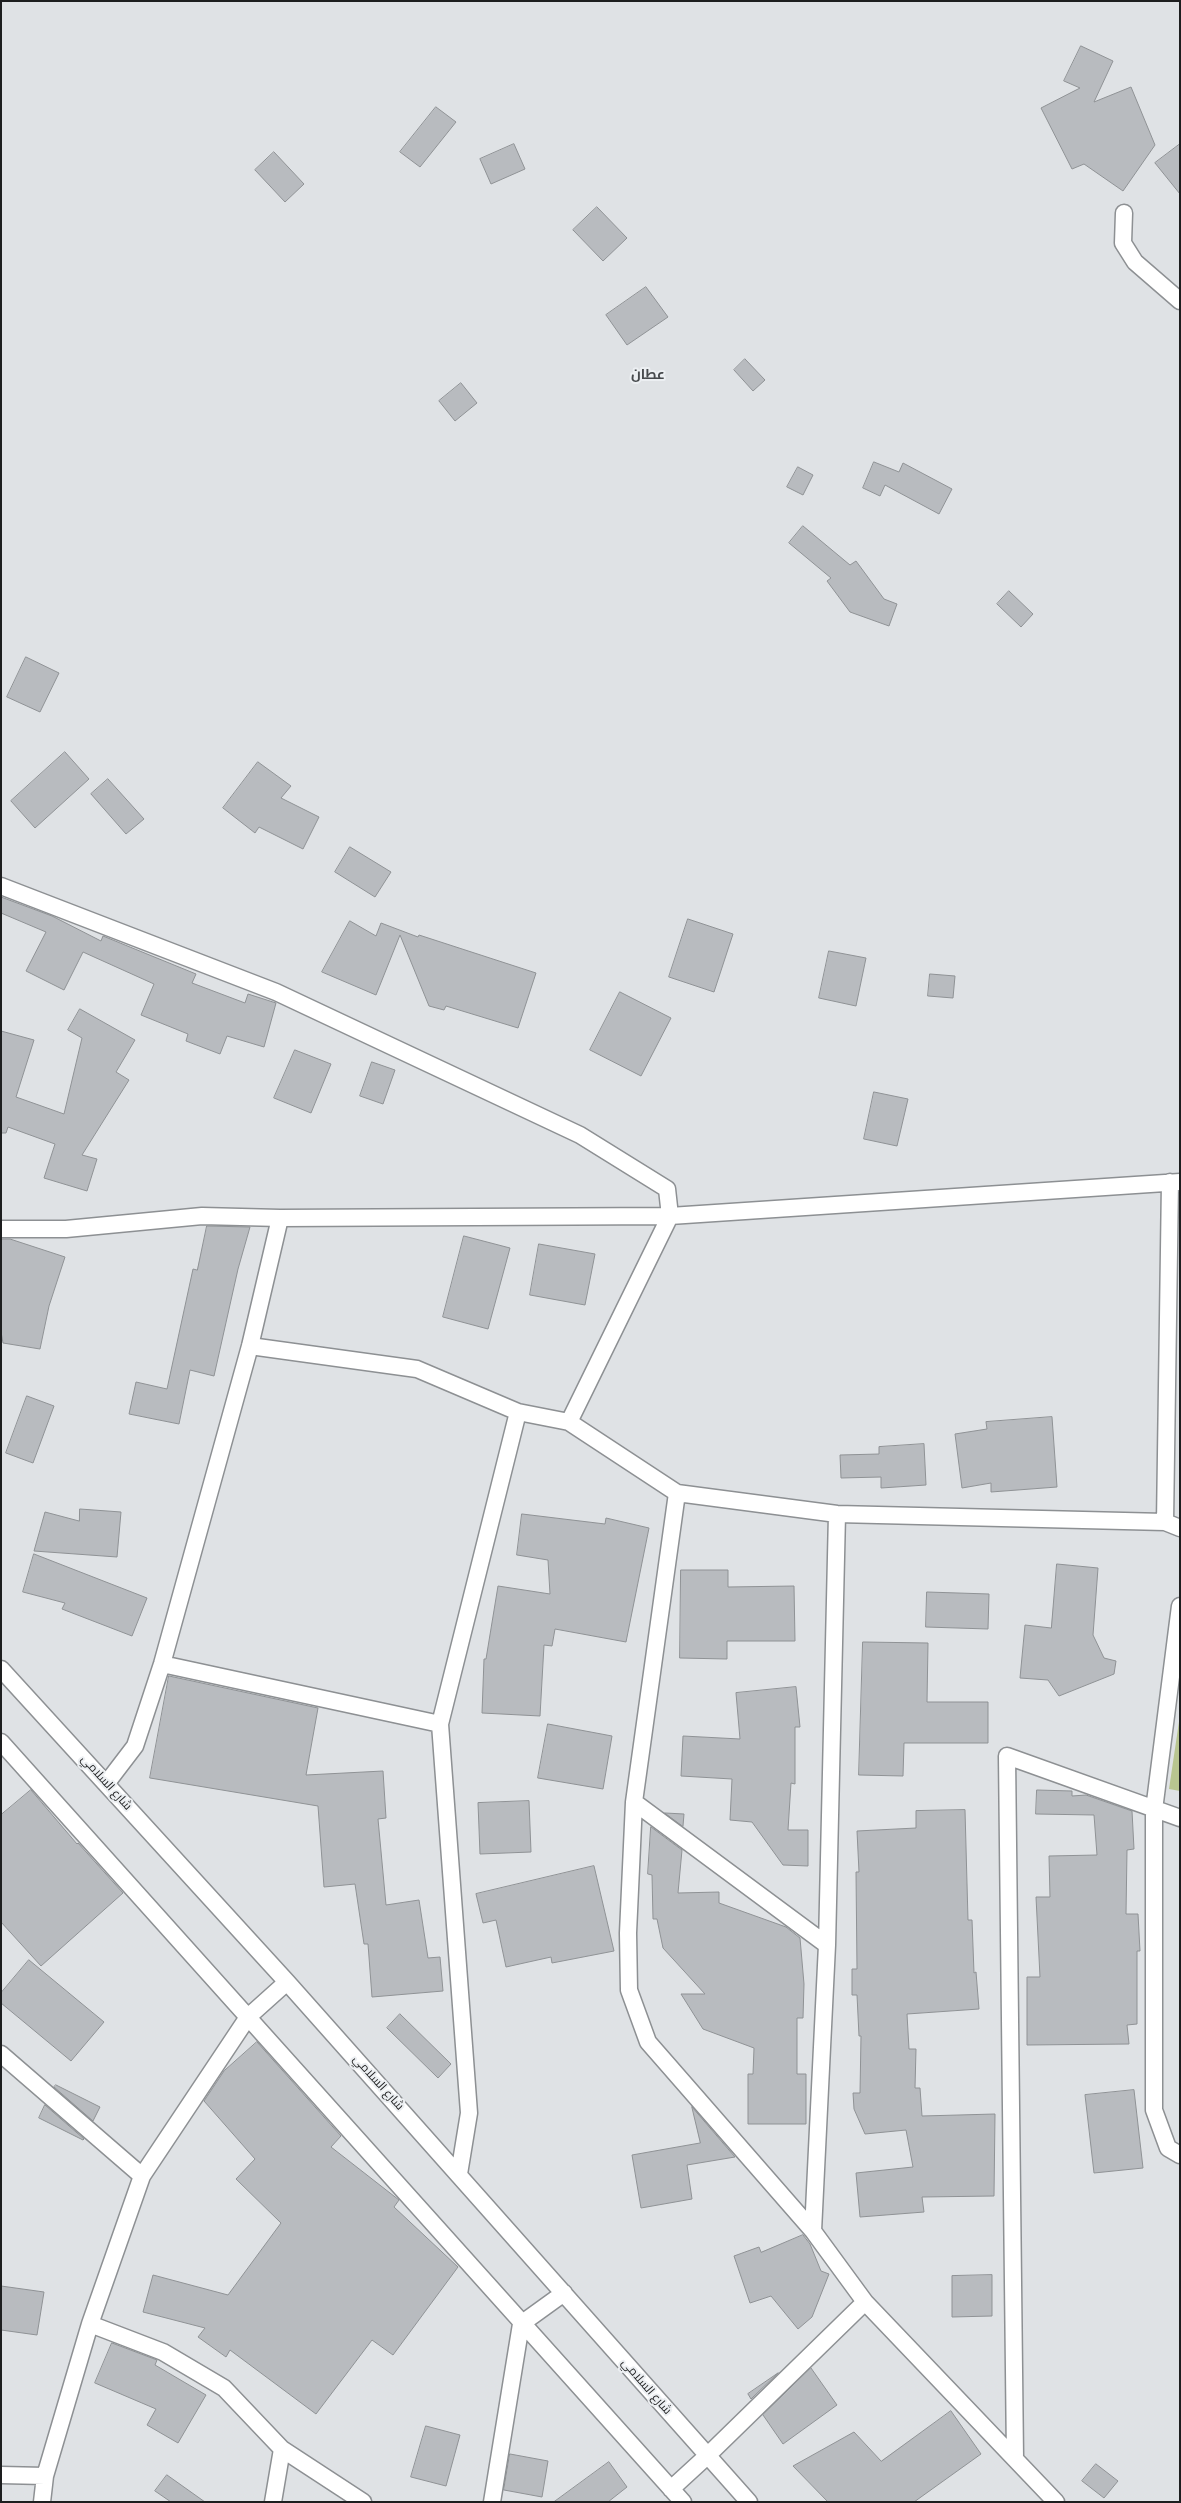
<!DOCTYPE html>
<html>
<head>
<meta charset="utf-8">
<style>
	body { margin:0 }
	#map { position:relative; width:1181px; height:2503px; overflow:hidden; background:#dfe2e5; font-family:"Roboto Condensed",sans-serif }
	canvas { display:block }
	.frame { position:absolute; inset:0; border:2px solid #1d1e1f; pointer-events:none }
</style>
</head>
<body>
<div id="map">
<canvas width="1181" height="2503"></canvas>
<div class="frame"></div>
</div>
<script>
const g = document.querySelector('canvas').getContext('2d');
g.lineJoin = 'round';
function paint(path, color) {
  g.fillStyle = color;
  g.fill(path, 'evenodd');
}
function trace(path, color, width, dash) {
  g.strokeStyle = color;
  g.lineWidth = width;
  g.lineCap = dash ? 'butt' : 'round';
  g.setLineDash(dash || []);
  g.stroke(path);
}
function drawText(font, color, halo, rows, align = 'center') {
  g.font = font + ' "Roboto Condensed",Cairo,sans-serif';
  g.lineWidth = 4;
  g.setLineDash([]);
  g.textBaseline = 'middle';
  g.strokeStyle = halo;
  g.fillStyle = color;
  for (const [text, x, y, turn = 0] of rows) {
    g.save();
    g.translate(x, y);
    g.rotate((+turn || 0) * Math.PI / 180);
    g.textAlign = isNaN(turn) ? turn : align;
    if (halo) g.strokeText(text, 0, 0);
    g.fillText(text, 0, 0);
    g.restore();
  }
}
paint(new Path2D(`
	M1180,1715V1791L1169,1789Z`), '#b8c590');
const building = new Path2D(`
	M1081,46L1113,61L1094,102L1131,87L1155,145L1123,191L1084,164L1072,169L1041,108L1080,88L1064,81Z
	M436,107L456,122L420,167L400,152Z
	M514,144L525,169L491,184L480,159Z
	M1180,144V194L1155,163Z
	M274,152L304,184L285,202L255,170Z
	M597,207L627,238L603,261L573,230Z
	M646,287L668,317L627,345L606,315Z
	M745,359L765,380L753,391L734,370Z
	M461,383L477,403L455,421L439,401Z
	M874,462L899,472L903,463L952,489L939,514L885,485L880,496L863,488Z
	M798,467L813,475L803,495L787,487Z
	M803,526L850,565L856,561L884,599L897,604L889,626L850,612L827,581L831,578L789,543Z
	M1009,591L1033,614L1021,627L997,604Z
	M26,657L59,673L40,712L7,697Z
	M65,752L89,779L35,828L11,801Z
	M258,762L291,786L281,798L319,817L303,849L259,827L255,833L223,808Z
	M108,779L144,819L126,834L91,794Z
	M350,847L391,872L375,897L335,872Z
	M1,897L52,916L101,941L103,936L196,974L192,983L245,1003L248,994L276,1003L264,1047L227,1036L220,1054L186,1041L188,1034L141,1015L154,984L83,952L64,990L26,971L46,932L1,913Z
	M688,919L733,934L714,992L669,977Z
	M350,921L376,936L381,923L418,937L419,935L536,973L518,1028L446,1006L444,1010L429,1006L400,935L376,995L322,972Z
	M829,951L866,958L856,1006L819,998Z
	M930,974L955,976L953,998L928,996Z
	M620,992L671,1018L641,1076L590,1050Z
	M80,1009L135,1040L116,1072L129,1080L82,1155L97,1159L87,1191L44,1178L55,1144L8,1127L6,1133H1V1031L34,1040L16,1097L64,1114L82,1038L68,1030Z
	M295,1050L331,1064L311,1113L274,1098Z
	M372,1062L395,1070L383,1104L360,1096Z
	M874,1092L908,1099L897,1146L864,1139Z
	M207,1226L250,1227L238,1269L214,1376L190,1370L179,1424L129,1414L136,1382L167,1389L193,1269L197,1270Z
	M464,1236L510,1248L488,1329L443,1317Z
	M1,1239H10L65,1257L49,1306L40,1349L3,1343L1,1332Z
	M539,1244L595,1254L585,1305L530,1295Z
	M27,1396L54,1406L33,1463L6,1453Z
	M1052,1417L1057,1487L991,1492V1483L962,1488L955,1434L987,1429L986,1422Z
	M924,1444L926,1485L881,1488V1477L841,1478L840,1455L879,1454V1447Z
	M80,1509L121,1512L117,1557L34,1551L45,1512L79,1521Z
	M522,1514L605,1524L606,1518L649,1528L626,1642L555,1629L552,1646L544,1645L540,1716L482,1713L484,1659H486L498,1586L550,1594L548,1560L517,1555Z
	M34,1554L147,1598L132,1636L62,1609L65,1603L23,1592Z
	M1057,1564L1098,1568L1093,1635L1104,1658L1116,1661L1114,1674L1059,1696L1048,1680L1020,1678L1025,1625L1051,1628Z
	M681,1570H728V1587L794,1586L795,1641H727V1659L680,1658Z
	M927,1592L989,1594L988,1629L926,1627Z
	M863,1642L928,1643L927,1702H988V1743H904L903,1776L859,1775Z
	M169,1676L318,1708L306,1775L383,1771L386,1818L378,1819L386,1905L419,1900L428,1958L440,1957L443,1991L372,1997L368,1944H364L355,1884L324,1887L318,1806L150,1778Z
	M796,1687L800,1727H795V1784L791,1783L788,1830H808V1866L783,1865L752,1822L730,1820L732,1779L681,1776L683,1736L740,1739L736,1693Z
	M548,1724L612,1736L603,1789L538,1778Z
	M31,1790L77,1844L78,1843L123,1893L41,1966L1,1922V1815Z
	M1037,1790L1072,1791V1796L1086,1795L1132,1811L1134,1849L1127,1850L1126,1914H1138L1140,1951H1137V2024L1127,2025L1129,2044L1027,2045V1977H1040L1036,1897H1050L1049,1856L1097,1855L1094,1815L1036,1814Z
	M529,1801L531,1852L480,1854L478,1803Z
	M965,1810L968,1920H972L974,1973L976,1972L979,2009L907,2014L909,2049H916L915,2088H920L922,2116L995,2114L994,2196L922,2197L924,2212L860,2217L856,2173L913,2167L906,2130L865,2134L854,2109L853,2093H860L861,2036H859L857,1995H852V1969H857L856,1872H859L857,1831L916,1828V1811Z
	M665,1813L684,1814L683,1826Z
	M651,1827L682,1850L678,1893L719,1892V1903L786,1927L800,1938L804,1984L803,2018H797V2074H806V2124H748V2074H753L754,2048L703,2029L681,1994H705L663,1948L657,1919H653L652,1875L648,1874Z
	M594,1866L614,1951L552,1963L551,1957L506,1967L496,1920L483,1923L476,1894Z
	M29,1960L104,2022L71,2061L1,2003V1993Z
	M400,2014L451,2064L438,2078L387,2028Z
	M257,2042L341,2136L331,2147L399,2200L394,2207L458,2267L393,2355L372,2340L316,2414L230,2350L226,2357L198,2337L205,2328L143,2312L153,2275L228,2295L281,2223L236,2179L255,2159L204,2101L224,2071Z
	M56,2085L100,2107L93,2121L54,2087Z
	M1134,2090L1143,2168L1094,2173L1085,2095Z
	M45,2105L84,2139L83,2140L39,2118Z
	M692,2107L735,2157L687,2165L692,2199L641,2208L632,2155L700,2143Z
	M803,2235L810,2244L821,2271L829,2274L812,2317L798,2329L771,2296L750,2303L734,2256L759,2247L761,2252Z
	M992,2275V2316L952,2317V2276Z
	M1,2286L44,2292L37,2335L1,2330Z
	M112,2343L157,2360L155,2365L206,2395L178,2443L147,2425L156,2409L95,2383Z
	M811,2368L837,2405L783,2444L763,2415Z
	M778,2373L751,2399L748,2394Z
	M951,2411L981,2454L914,2502H828L793,2466L854,2432L881,2461Z
	M426,2426L460,2435L446,2486L411,2477Z
	M510,2454L548,2461L542,2497L504,2490Z
	M609,2462L627,2487L608,2502H554Z
	M1096,2464L1118,2481L1104,2498L1082,2481Z
	M167,2475L205,2502H171L155,2491Z`);
paint(building, '#b8bbbf');
trace(building, '#8f9295', 1);
const minor = new Path2D(`
	M1124,213L1123,243L1135,262L1180,301
	M1,886L276,992L580,1135L667,1189L670,1216L569,1422
	M1,1229H66L202,1216L280,1218L670,1216L1180,1182
	M250,1346L417,1369L518,1412L569,1422L677,1493L837,1514L1165,1522L1180,1528
	M677,1493L634,1802L628,1933L629,1990L648,2042L813,2231L865,2302L1056,2502
	M1165,1522L1170,1182
	M1180,1606L1154,1810V2110L1168,2148L1180,2155
	M162,1664L440,1724
	M1,1669L287,1982L749,2502
	M1,1742L683,2502
	M106,1784L135,1746L162,1664L250,1346L280,1218
	M634,1802L827,1945
	M1,2054L142,2176
	M459,2174L469,2113L440,1724L518,1412
	M813,2231L827,1945L837,1514
	M90,2324L163,2352L224,2388L282,2449
	M1015,2457L1007,1756L1180,1818
	M1,2475L45,2476
	M671,2489L707,2456L865,2302
	M42,2502L45,2476L90,2324L142,2176L248,2017L287,1982
	M273,2502L282,2449L363,2502
	M492,2502L521,2324L564,2293`);
trace(minor, '#8d9093', 19);
trace(minor, '#fff', 16);
drawText('12px', '#1d1e1f', '#eceff2', [
	["شارع السلامي",106,1783,48],
	["شارع السلامي",378,2083,48],
	["شارع السلامي",646,2387,49]
]);
drawText('bold 14px', '#474a4d', '#eceff2', [
	["عطان",648,375]
]);
</script>
</body>
</html>
